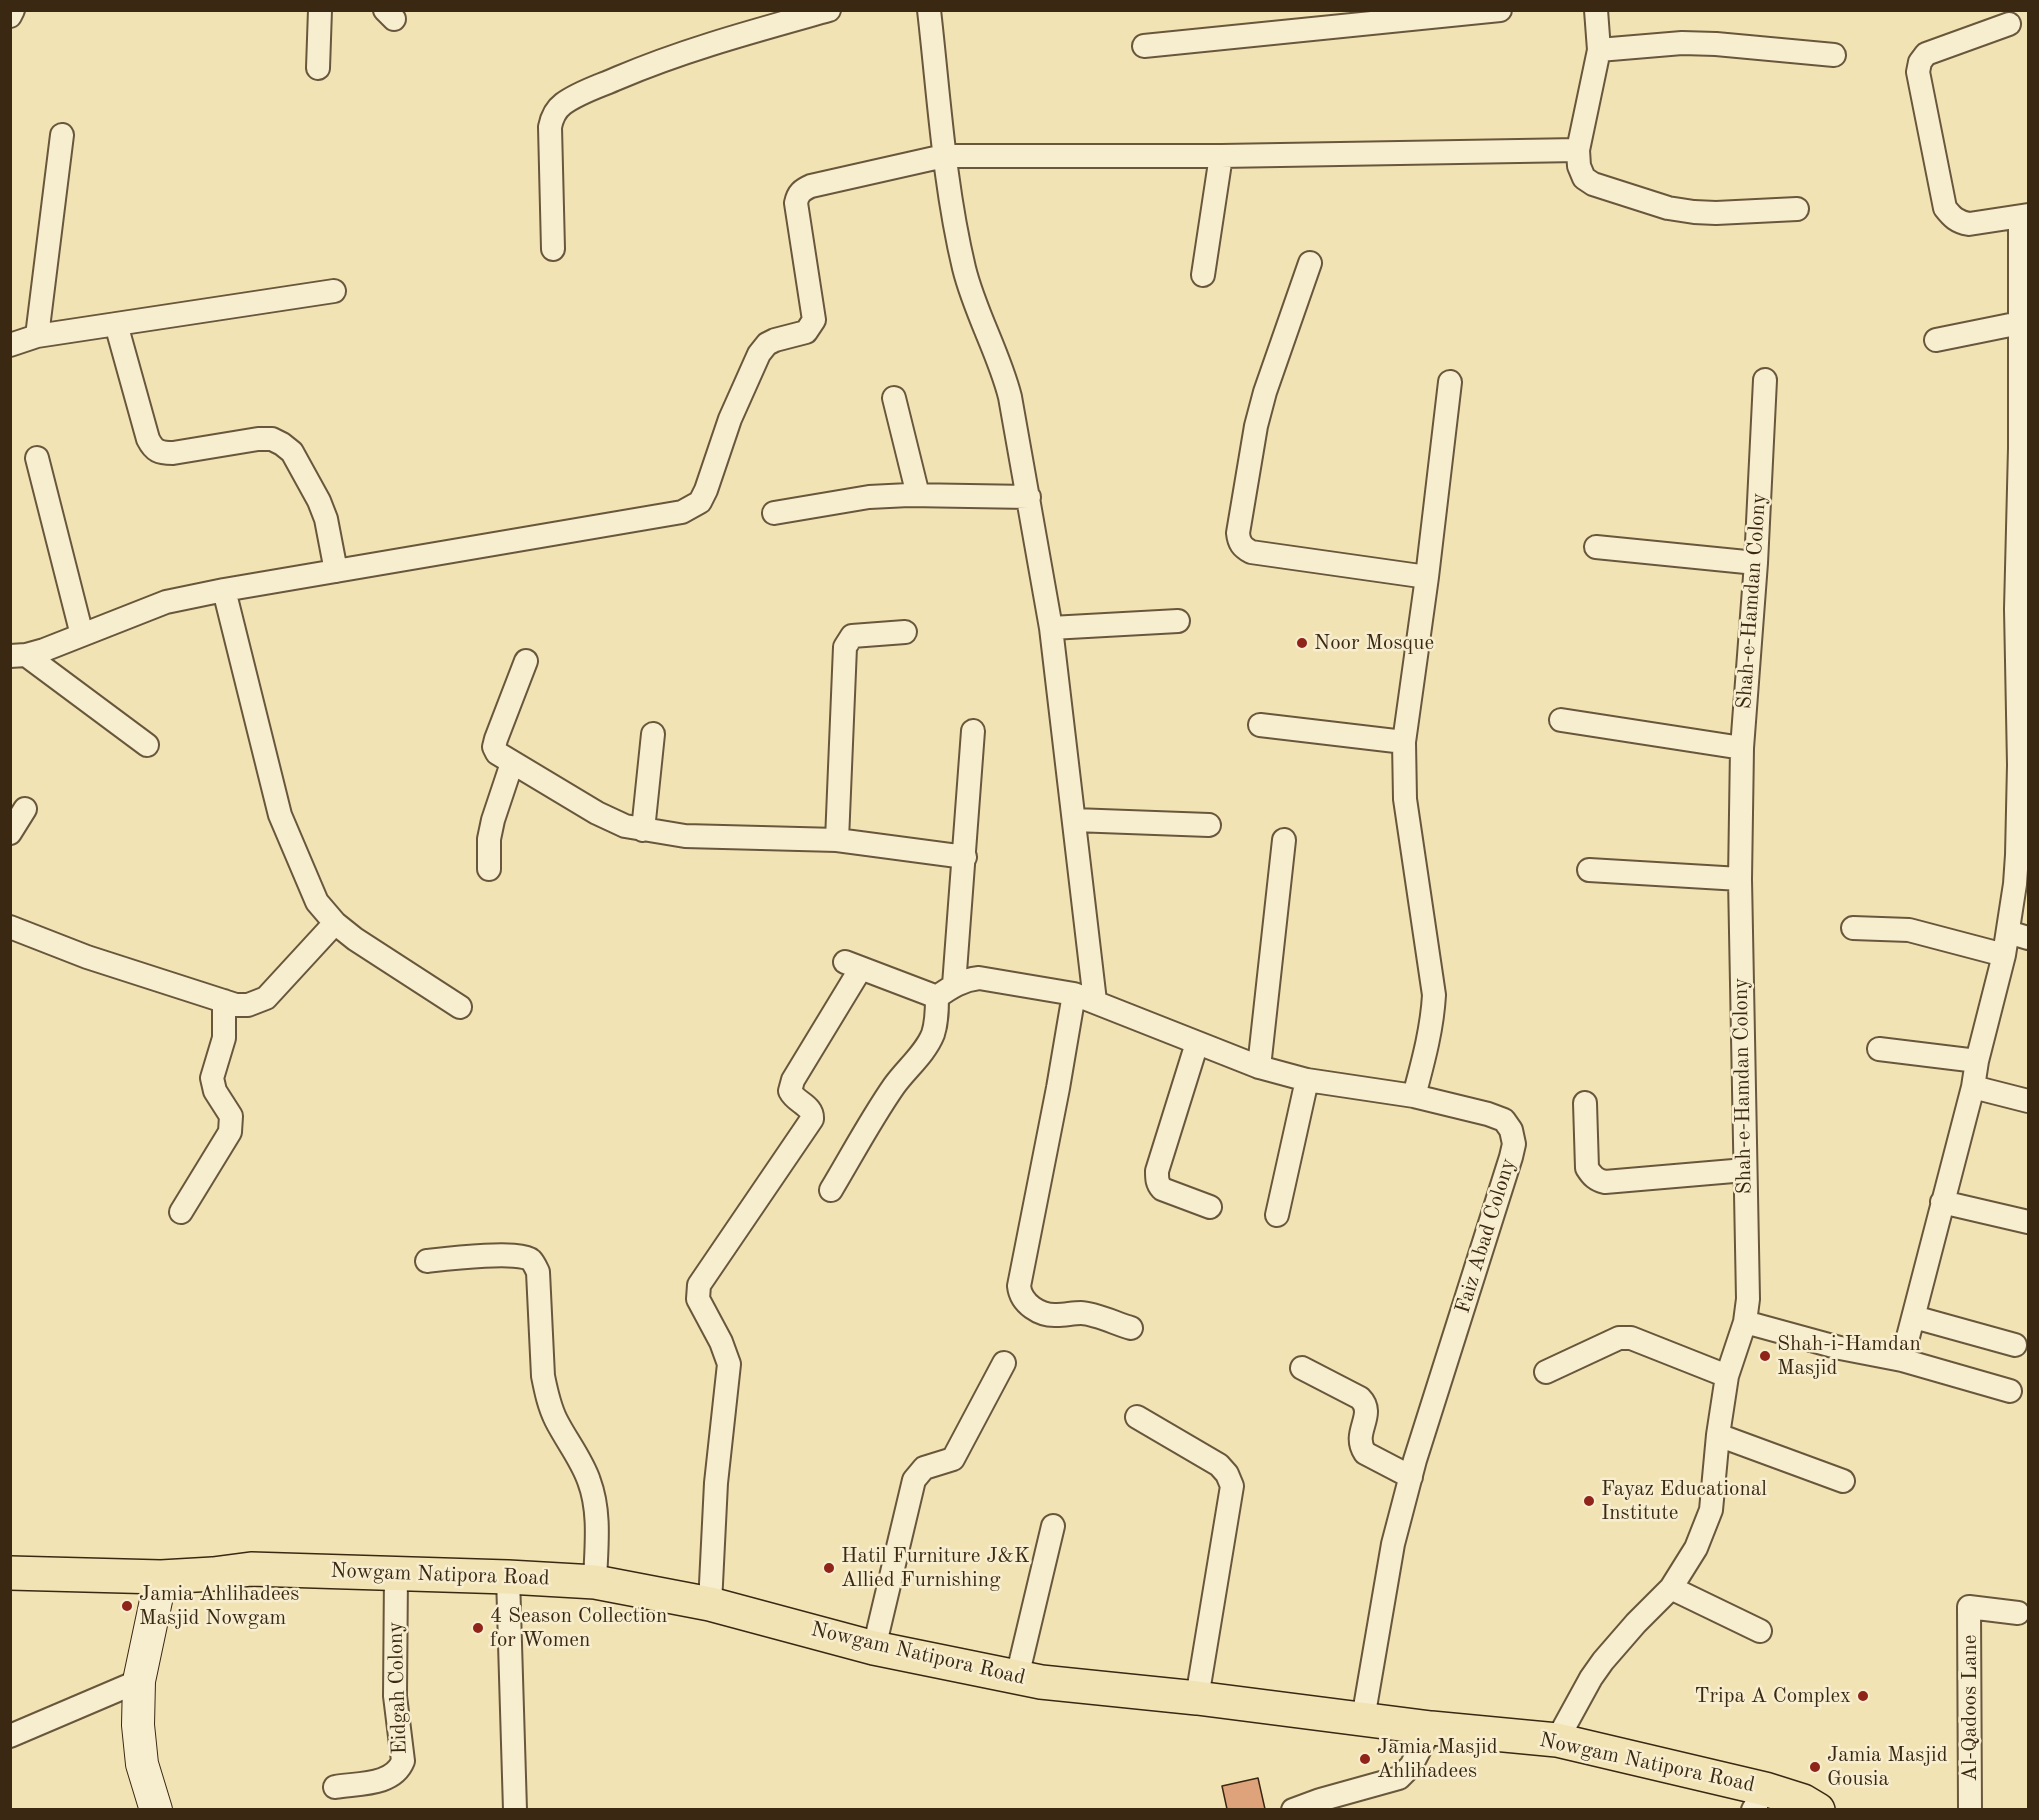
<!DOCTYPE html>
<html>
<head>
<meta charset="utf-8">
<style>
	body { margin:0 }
	#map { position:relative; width:2039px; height:1820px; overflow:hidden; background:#f2e3b5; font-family:"Old Standard TT",serif }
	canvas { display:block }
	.frame { position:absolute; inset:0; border:12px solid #3a2813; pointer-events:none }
</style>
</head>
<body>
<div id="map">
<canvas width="2039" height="1820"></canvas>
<div class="frame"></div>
</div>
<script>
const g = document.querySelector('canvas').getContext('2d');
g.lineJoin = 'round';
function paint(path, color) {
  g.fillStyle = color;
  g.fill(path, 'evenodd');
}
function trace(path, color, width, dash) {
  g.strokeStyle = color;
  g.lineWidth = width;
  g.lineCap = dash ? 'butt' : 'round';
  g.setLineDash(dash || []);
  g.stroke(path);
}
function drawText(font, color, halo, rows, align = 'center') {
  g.font = font + ' "Old Standard TT",serif';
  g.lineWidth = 5;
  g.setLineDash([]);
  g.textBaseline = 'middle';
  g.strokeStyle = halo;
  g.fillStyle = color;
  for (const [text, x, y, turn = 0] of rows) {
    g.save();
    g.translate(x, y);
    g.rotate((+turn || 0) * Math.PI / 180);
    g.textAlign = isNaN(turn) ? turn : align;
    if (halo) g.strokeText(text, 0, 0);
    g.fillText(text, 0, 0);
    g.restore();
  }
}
const building = new Path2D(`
	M1258,1778L1265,1809H1227L1222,1786Z`);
paint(building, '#dfa37b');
trace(building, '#3a2813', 1.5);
const street = new Path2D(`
	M385,10L394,19
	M929,10C939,97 944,184 964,268C975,313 999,353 1010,397L1051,628L1095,1001
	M1596,10L1599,50L1578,150L1579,166L1584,178L1593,184L1668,208L1694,212L1716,213L1797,209
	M10,16L13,10
	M2009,24L1926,54L1920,62L1918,72L1945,208C1952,217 1957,222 1969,224L2028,215
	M1144,46L1500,10
	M1599,50L1682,43L1716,44L1834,55
	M318,68L320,10
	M553,249L550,127C552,117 555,110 563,104C579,92 600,86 618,78C686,49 758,30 829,10
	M1310,263L1265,392L1256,426L1238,533C1239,543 1242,547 1251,552L1427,577
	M1203,275L1221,156
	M116,324L148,439C154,451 159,453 173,453L258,439H272L282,444L292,452L319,501L326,519L336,571
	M37,336L62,135
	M1936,340L2020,323
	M10,345L37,336L334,291
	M894,398L918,495
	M37,458L82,635
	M774,513L869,497L909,495L1029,497
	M1596,547L1756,563
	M224,590L280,815L317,902L335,923L355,939L460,1007
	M1051,628L1178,621
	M26,655L147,745
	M10,656L26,655L44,650L166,602L224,590L682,512L700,502L706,490L730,419L759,354L767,344L775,340L806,332L814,320L796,203C798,193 802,190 811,186L944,156H1221L1578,150
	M526,661L496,739L494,747L497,753L597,813L625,826L685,836L837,840L965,857
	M1561,720L1742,748
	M1260,725L1404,742
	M1074,820L1209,825
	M643,830L653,734
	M10,833L25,809
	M837,840L845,647L852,636L905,632
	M489,869V839L493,820L512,763
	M1589,870L1740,879
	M10,927L87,957L236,1005H248L266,998L335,923
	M1853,928L1909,930L2004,955
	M2008,932L2028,938
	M845,962L937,997
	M954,985L973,731
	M1074,994L1058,1088L1019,1286C1021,1304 1040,1316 1057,1315C1065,1315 1073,1313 1081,1313C1094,1313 1117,1324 1131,1328
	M937,997C951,987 962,980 979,978L1074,994L1259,1067L1307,1080L1414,1096L1488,1114L1504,1120L1511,1130L1514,1144L1511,1157L1415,1460L1393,1544L1363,1719
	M1197,1043L1157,1171C1157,1179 1157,1183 1162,1189L1210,1207
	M1879,1049L1977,1061
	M1259,1067L1284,840
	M1973,1087L2028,1101
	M1414,1096C1423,1062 1432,1030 1434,995L1405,799L1404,742L1427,577L1450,382
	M1585,1103L1587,1168C1592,1176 1596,1180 1605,1182L1745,1170
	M831,1190C852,1155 871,1119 894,1086C906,1069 925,1054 933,1034C937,1022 937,1009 937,997
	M1942,1202L2028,1222
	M181,1212L230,1132L231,1116L215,1091L212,1078L224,1038V1001
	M1277,1215L1307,1080
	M427,1261C445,1259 520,1250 531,1260C534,1263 536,1268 538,1272L543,1376C546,1391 549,1406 556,1420C566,1440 582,1460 589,1481C601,1513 596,1549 595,1582
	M1914,1317L2015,1345
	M1745,1322L1840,1348L1902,1360L2010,1391
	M1902,1360L1973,1087L1977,1061L2004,955L2015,884L2017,855L2019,765L2016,609L2020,448V217
	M1302,1368L1360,1398C1377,1415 1351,1432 1365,1453L1411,1477
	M1546,1372L1619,1338H1631L1727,1376
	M1137,1417L1219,1465L1227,1474L1232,1486L1197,1698
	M1718,1435L1843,1481
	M508,1577L515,1810
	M1671,1588L1760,1631
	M710,1604L716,1483L729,1364L721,1342L698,1299L699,1285L812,1119C813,1105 796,1103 790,1091L793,1080L861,968
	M874,1648L914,1480L924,1468L953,1459L1004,1363
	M1017,1677L1053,1526
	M10,1736L139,1681
	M1557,1740L1591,1678L1603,1661L1636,1623L1671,1588L1696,1548L1711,1510L1718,1435L1727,1376L1745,1322L1748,1299L1740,879L1742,748L1756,563L1765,380
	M335,1787C358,1783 393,1786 403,1761L395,1696L396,1573
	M1293,1810L1320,1800L1399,1778L1411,1766L1431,1728
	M1753,1810L1765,1789
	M1970,1810L1969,1607L2018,1613`);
const secondary = new Path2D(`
	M156,1810L142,1764L138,1725L139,1681L161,1577`);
const primary = new Path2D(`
	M10,1573L161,1577L213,1574L251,1569L508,1577L595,1582L710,1604L874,1648L1041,1682L1197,1698L1431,1728L1557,1740L1765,1789L1803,1801L1818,1810`);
trace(street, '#68573c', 26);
trace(secondary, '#3a2813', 34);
trace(primary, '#3a2813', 36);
trace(street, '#f7edcf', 22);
trace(secondary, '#f7edcf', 32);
trace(primary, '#f2e3b5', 33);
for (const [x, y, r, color] of [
	[1302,643,6,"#8f2418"],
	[1765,1356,6,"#8f2418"],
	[1589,1501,6,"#8f2418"],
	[829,1568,6,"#8f2418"],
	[127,1606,6,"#8f2418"],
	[478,1628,6,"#8f2418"],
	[1863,1696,6,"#8f2418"],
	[1365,1759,6,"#8f2418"],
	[1815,1767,6,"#8f2418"]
]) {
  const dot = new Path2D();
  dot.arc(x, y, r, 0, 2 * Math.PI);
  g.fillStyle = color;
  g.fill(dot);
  trace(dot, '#f7edcf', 2);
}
drawText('21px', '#3a2813', '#f7edcf', [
	["Shah-e-Hamdan Colony",1752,601,-86],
	["Shah-e-Hamdan Colony",1743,1086,-91],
	["Faiz Abad Colony",1486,1236,-73],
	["Nowgam Natipora Road",440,1575,2],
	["Nowgam Natipora Road",918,1654,13],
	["Eidgah Colony",398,1688,-92],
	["Al-Qadoos Lane",1970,1708,-90],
	["Nowgam Natipora Road",1647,1763,12]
]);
drawText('21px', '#3a2813', '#f7edcf', [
	["Noor Mosque",1314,643],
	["Shah-i-Hamdan",1777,1344],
	["Masjid",1777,1368],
	["Fayaz Educational",1601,1489],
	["Institute",1601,1513],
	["Hatil Furniture J&K",841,1556],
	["Allied Furnishing",841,1580],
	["Jamia Ahlihadees",139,1594],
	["Masjid Nowgam",139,1618],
	["4 Season Collection",490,1616],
	["for Women",490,1640],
	["Tripa A Complex",1851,1696,"right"],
	["Jamia Masjid",1377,1747],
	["Ahlihadees",1377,1771],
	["Jamia Masjid",1827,1755],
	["Gousia",1827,1779]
], 'left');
</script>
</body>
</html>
